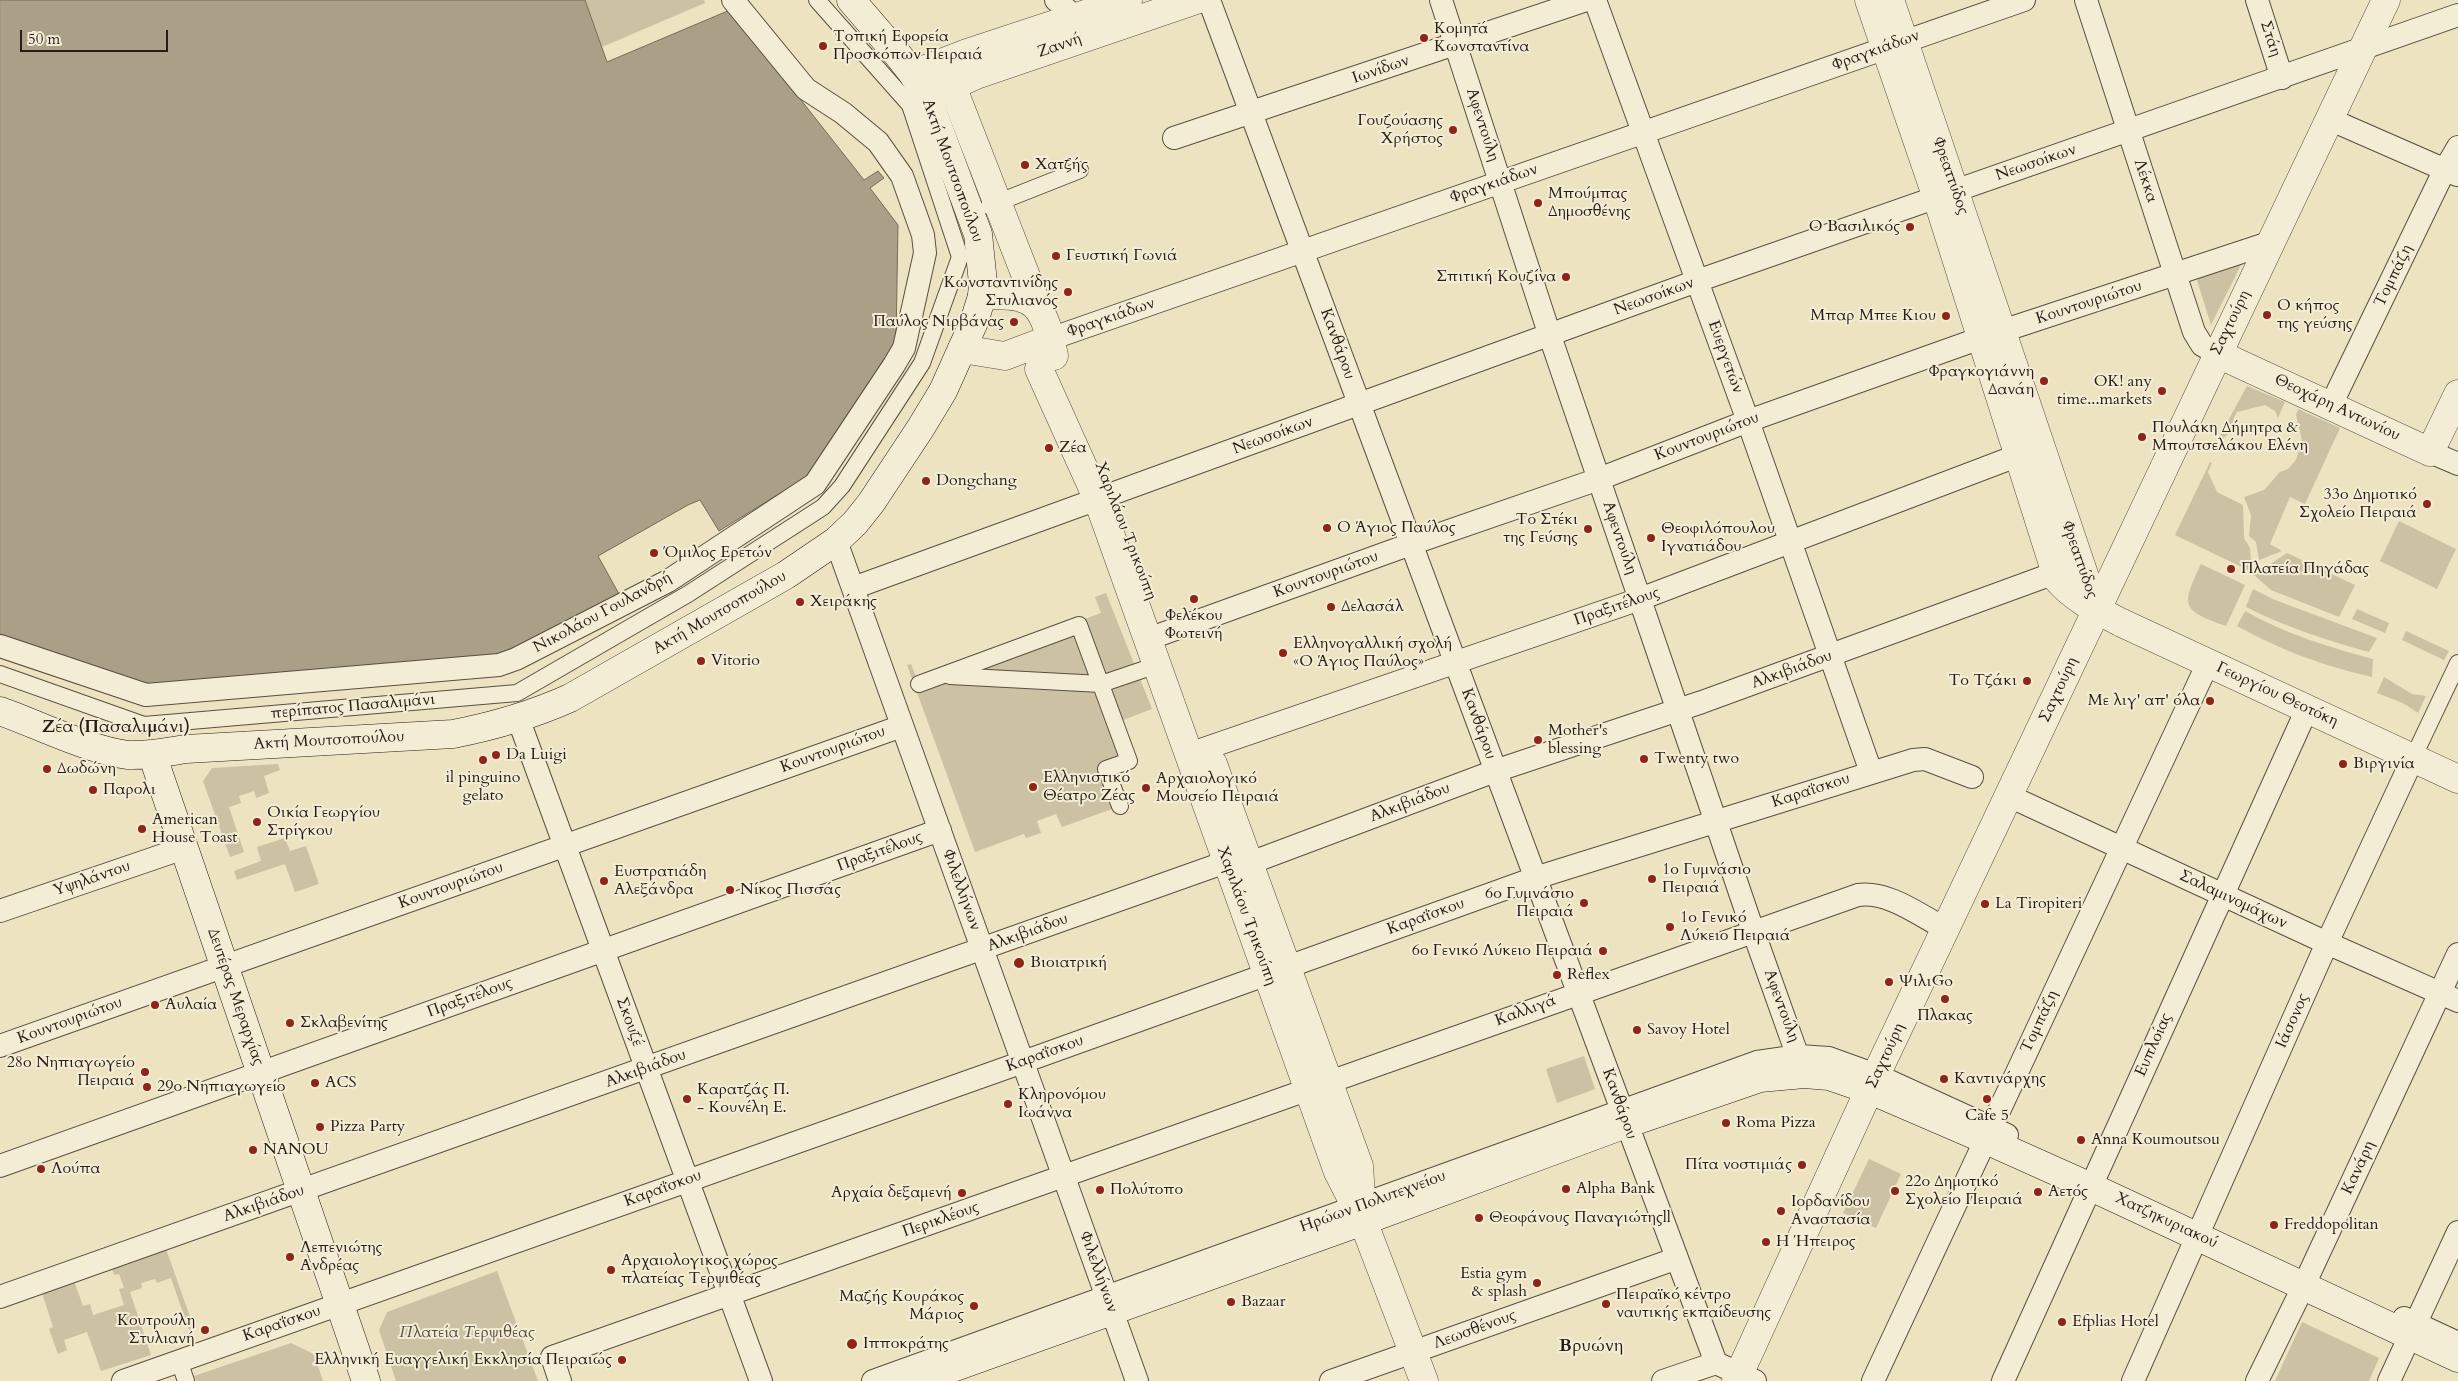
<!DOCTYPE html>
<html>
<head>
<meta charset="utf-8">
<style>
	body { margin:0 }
	#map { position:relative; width:2458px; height:1381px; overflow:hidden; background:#ede3c0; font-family:Cardo,serif }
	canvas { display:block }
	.scale { position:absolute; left:20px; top:30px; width:148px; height:22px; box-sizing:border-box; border:2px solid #291c17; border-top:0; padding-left:6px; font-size:15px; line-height:18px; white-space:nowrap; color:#291c17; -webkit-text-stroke:4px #f3edd6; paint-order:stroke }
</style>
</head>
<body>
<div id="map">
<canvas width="2458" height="1381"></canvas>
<div class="scale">50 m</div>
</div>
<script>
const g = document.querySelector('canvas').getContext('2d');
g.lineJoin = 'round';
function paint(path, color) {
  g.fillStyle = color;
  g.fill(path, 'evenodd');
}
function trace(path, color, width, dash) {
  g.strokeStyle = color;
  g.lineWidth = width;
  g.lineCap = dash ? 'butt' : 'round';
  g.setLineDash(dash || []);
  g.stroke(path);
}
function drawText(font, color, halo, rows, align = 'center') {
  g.font = font + ' Cardo,serif';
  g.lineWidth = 4;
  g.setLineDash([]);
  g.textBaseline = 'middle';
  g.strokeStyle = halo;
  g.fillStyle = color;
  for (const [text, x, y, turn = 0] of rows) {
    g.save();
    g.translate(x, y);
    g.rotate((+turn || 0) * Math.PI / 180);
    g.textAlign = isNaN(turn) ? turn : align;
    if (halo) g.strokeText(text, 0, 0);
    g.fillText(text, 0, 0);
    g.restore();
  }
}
paint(new Path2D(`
	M585,0H704L705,3L602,47Z
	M2245,257L2211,325L2195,274Z
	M2247,386L2285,402L2278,418L2275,411L2265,405L2237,412L2233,420L2240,422L2234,423L2235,428L2220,441L2218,439Z
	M2298,409L2340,428L2305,504L2290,497L2270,544L2282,551L2259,560L2256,542L2249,536L2251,515L2244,497L2264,490L2280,472L2288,469L2296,460L2302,440L2296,415Z
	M2210,462L2212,463L2208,472L2217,492L2243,505L2244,538L2250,548L2252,572L2175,535Z
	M2399,521L2456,549L2437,589L2380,561Z
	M2287,553L2355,585L2339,617L2271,590L2254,575Z
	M2201,564L2245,585L2226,626C2181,610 2181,606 2201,564Z
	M2253,589L2275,600L2377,638L2369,652C2326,640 2285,627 2246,607Z
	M1106,593L1152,709L1118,722L1133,764L1111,772L1123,805L1062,827L1056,814L1037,821L1041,833L1026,838L1024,834L975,852L907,665L911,664L917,680L1101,613L1095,597Z
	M2357,609L2389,623L2385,633L2352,619Z
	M2245,611C2286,634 2328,647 2373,659L2372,677C2321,665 2283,651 2237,626Z
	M2406,631L2449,651L2444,660L2402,640Z
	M2384,677L2412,694L2426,696L2418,713L2403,703L2377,693Z
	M278,764L280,770L264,776L269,793L256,798L254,791L239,796L241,803L229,807L244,852L230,857L203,781L212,768Z
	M285,838L290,851L306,846L319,884L295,892L285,864L237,880L234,871L261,861L257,847Z
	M1584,1056L1595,1089L1557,1103L1546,1069Z
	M1869,1159L1901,1174L1876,1228L1843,1213Z
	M165,1246L194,1328L189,1330L171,1278L157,1283L155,1279L141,1283L142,1288L130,1292L151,1355L101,1371L87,1332L64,1340L67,1350L58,1354L49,1329L53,1327L41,1290L73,1278L83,1306L90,1304L93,1315L124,1305L119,1289L124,1288L119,1274L114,1275L111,1265Z
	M497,1271L538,1381H396L379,1330L387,1312Z
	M2302,1322L2379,1358L2369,1381H2275Z
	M291,1343L314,1354L323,1381H196L194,1376Z`), '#ccc1a3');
const water = new Path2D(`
	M0,0H585L607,62L730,10L864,180L878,171L884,178L870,188L898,225L896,342L808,476L719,531L700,500L688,505L598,556L619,594L502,655L148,684L0,634Z`);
paint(water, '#aa9f87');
trace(water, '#766b5a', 1);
const pedestrian = new Path2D(`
	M989,206L1080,170
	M0,674L144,725L517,693L688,594L823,507L842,486L922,363L960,257L910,105L817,0
	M950,676L1101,684L1157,665
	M919,684L1079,625L1129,761L1106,769L1120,806
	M2413,758L2458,663
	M179,1361L186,1381`);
const minor = new Path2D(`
	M1056,0L1075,17L1081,32
	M1209,0L1716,1363
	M1441,0L1550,336L1750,922L1803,1071
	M1595,0L1748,421L1871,772
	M2086,0L2194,332L2202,345L2216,353
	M2257,0L2282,78
	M2329,119L2457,175
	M1174,138L1586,0
	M1050,339L2024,0
	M2331,405L2445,169L2458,147
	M2430,452L2458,464
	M836,541L1137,1381
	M853,588L1697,281L2458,15
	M1148,639L1411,544L1599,479L1748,421L1981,338L2269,243
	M0,646L146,695L499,665L516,659L668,581L815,484L894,365L904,348L925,253L923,235L902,176L878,142L843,113L806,89L733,0
	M518,718L761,1381
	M1189,754L1640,599L2035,449
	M2009,796L2327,943L2458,1001
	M0,911L184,848
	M0,1046L902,726
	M0,1166L940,830
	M0,1297L1226,862L1250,863L1495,771L1702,702L2055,573
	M2404,1318L2458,1343
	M123,1381L1023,1062L1535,878L1913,760L1925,759L1972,777
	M560,1381L552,1357L1858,895C1889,891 1919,915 1946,929
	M873,1381L1757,1062L1799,1056L1829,1058L1876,1075L2007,1135
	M1331,1381L1675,1259
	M1663,1381L1716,1363L1755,1381
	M1873,1381L2208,663
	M2003,1381L2307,709
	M2133,1381L2327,943L2413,758
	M2257,1381L2304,1285L2458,954
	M2389,1381L2458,1232`);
const tertiary = new Path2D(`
	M1869,0L1937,198L2058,580C2074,599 2099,611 2122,623L2458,779
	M1890,0L2096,610
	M913,74L967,53L1128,0
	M952,86L1038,307
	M928,100L952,86L976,75L1196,0
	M982,296C1036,291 1044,305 1054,356
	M1050,339L1039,369L1098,500L1338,1172L1363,1221L1424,1381
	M962,349L1005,356L1050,339
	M2216,353L2430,452L2458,394
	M1213,764L1359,1166L1362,1210
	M1736,1381L1876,1075L2386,0`);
const secondary = new Path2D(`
	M0,711C37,724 91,751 128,755C147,756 167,752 186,749L453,734C494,726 532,715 570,698L786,575L836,541L855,523L871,503L920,429L943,391L974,322L982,296L983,283L978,234L928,100L913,74L894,50L851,0
	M152,754L366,1381
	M916,1381L1363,1221L1626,1124L1760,1078L1804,1074L1829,1076L1870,1090L1986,1140L2091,1187L2458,1358`);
trace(pedestrian, '#5a4e41', 18);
trace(minor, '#5a4e41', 24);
trace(tertiary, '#5a4e41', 29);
trace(secondary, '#291c17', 29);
trace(pedestrian, '#f3edd6', 16);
trace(minor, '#f3edd6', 22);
trace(tertiary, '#f3edd6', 28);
trace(secondary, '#f3edd6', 28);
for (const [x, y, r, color] of [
	[1424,38,5,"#8f2418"],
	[823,46,5,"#8f2418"],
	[1453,130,5,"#8f2418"],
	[1025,165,5,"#8f2418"],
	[1538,203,5,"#8f2418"],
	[1910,227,5,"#8f2418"],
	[1056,256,5,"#8f2418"],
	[1566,277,5,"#8f2418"],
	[1068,292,5,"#8f2418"],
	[2267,315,5,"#8f2418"],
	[1946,316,5,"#8f2418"],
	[1014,322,5,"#8f2418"],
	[2044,381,5,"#8f2418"],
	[2162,391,5,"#8f2418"],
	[2142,437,5,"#8f2418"],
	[1049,448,5,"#8f2418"],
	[926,481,5,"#8f2418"],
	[2427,504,5,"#8f2418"],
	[1327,528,5,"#8f2418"],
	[1588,529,5,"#8f2418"],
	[1651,538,5,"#8f2418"],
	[654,553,5,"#8f2418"],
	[2231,569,5,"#8f2418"],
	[1194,599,5,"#8f2418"],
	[800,602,5,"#8f2418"],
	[1331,607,5,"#8f2418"],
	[1283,653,5,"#8f2418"],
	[701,661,5,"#8f2418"],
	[2027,681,5,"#8f2418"],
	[2210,701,5,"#8f2418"],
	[1538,740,5,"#8f2418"],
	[496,755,5,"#8f2418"],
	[1644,759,5,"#8f2418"],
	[483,760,5,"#8f2418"],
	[2343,764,5,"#8f2418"],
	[47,769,5,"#8f2418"],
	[1033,787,5,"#8f2418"],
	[1146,788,5,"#8f2418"],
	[93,790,5,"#8f2418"],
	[257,822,5,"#8f2418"],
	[142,829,5,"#8f2418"],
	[1652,879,5,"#8f2418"],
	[604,881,5,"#8f2418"],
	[730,890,5,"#8f2418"],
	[1584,903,5,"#8f2418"],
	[1985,904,5,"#8f2418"],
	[1670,927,5,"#8f2418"],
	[1603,951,5,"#8f2418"],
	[1019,963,6,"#8f2418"],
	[1557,975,5,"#8f2418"],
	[1889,982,5,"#8f2418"],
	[1945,999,5,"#8f2418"],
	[155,1005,5,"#8f2418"],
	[290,1023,5,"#8f2418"],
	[1637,1030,5,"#8f2418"],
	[145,1072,5,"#8f2418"],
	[1944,1079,5,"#8f2418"],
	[315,1083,5,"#8f2418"],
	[147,1087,5,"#8f2418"],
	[687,1099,5,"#8f2418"],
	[1987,1099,5,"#8f2418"],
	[1008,1104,5,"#8f2418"],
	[1726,1123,5,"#8f2418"],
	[320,1127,5,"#8f2418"],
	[2081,1140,5,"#8f2418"],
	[253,1150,5,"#8f2418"],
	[1802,1165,5,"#8f2418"],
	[41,1169,5,"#8f2418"],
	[1566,1189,5,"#8f2418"],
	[1100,1190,5,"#8f2418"],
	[1895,1191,5,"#8f2418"],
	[2038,1192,5,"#8f2418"],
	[962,1193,5,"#8f2418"],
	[1781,1211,5,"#8f2418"],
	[1479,1218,5,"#8f2418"],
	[2274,1225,5,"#8f2418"],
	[1766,1242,5,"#8f2418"],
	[290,1257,5,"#8f2418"],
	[611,1270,5,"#8f2418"],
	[1537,1283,5,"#8f2418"],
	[1231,1302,5,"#8f2418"],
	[1606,1304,5,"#8f2418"],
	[974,1306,5,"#8f2418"],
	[2062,1322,5,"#8f2418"],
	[205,1330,5,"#8f2418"],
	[852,1344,6,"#8f2418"],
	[622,1360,5,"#8f2418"]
]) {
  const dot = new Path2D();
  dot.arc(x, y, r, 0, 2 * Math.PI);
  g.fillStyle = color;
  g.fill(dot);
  trace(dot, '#f3edd6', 2);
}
drawText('16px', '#291c17', '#f3edd6', [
	["Κομητά",1434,29],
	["Κωνσταντίνα",1434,47],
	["Τοπική Εφορεία",833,37],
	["Προσκόπων Πειραιά",833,55],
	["Γουζούασης",1443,121,"right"],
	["Χρήστος",1443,139,"right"],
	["Χατζής",1035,165],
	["Μπούμπας",1548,194],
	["Δημοσθένης",1548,212],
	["Ο Βασιλικός",1900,227,"right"],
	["Γευστική Γωνιά",1066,256],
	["Σπιτική Κουζίνα",1556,277,"right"],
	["Κωνσταντινίδης",1058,283,"right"],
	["Στυλιανός",1058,301,"right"],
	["Ο κήπος",2277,306],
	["της γεύσης",2277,324],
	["Μπαρ Μπεε Κιου",1936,316,"right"],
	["Παύλος Νιρβάνας",1004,322,"right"],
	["Φραγκογιάννη",2034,372,"right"],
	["Δανάη",2034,390,"right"],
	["OK! any",2152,382,"right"],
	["time...markets",2152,400,"right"],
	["Πουλάκη Δήμητρα &",2152,428],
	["Μπουτσελάκου Ελένη",2152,446],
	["Ζέα",1059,448],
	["Dongchang",936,481],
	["33ο Δημοτικό",2417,495,"right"],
	["Σχολείο Πειραιά",2417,513,"right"],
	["Το Στέκι",1578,520,"right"],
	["της Γεύσης",1578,538,"right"],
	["Ο Άγιος Παύλος",1337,528],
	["Θεοφιλόπουλου",1661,529],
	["Ιγνατιάδου",1661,547],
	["Όμιλος Ερετών",664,553],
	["Πλατεία Πηγάδας",2241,569],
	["Χειράκης",810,602],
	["Δελασάλ",1341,607],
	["Φελέκου",1194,616,"center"],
	["Φωτεινή",1194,634,"center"],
	["Ελληνογαλλική σχολή",1293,644],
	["«Ο Άγιος Παύλος»",1293,662],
	["Vitorio",711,661],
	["Το Τζάκι",2017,681,"right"],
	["Με λιγ' απ' όλα",2200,701,"right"],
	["Mother's",1548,731],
	["blessing",1548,749],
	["Da Luigi",506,755],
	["Twenty two",1654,759],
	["Βιργινία",2353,764],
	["Δωδώνη",57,769],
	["il pinguino",483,778,"center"],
	["gelato",483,796,"center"],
	["Ελληνιστικό",1043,778],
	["Θέατρο Ζέας",1043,796],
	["Αρχαιολογικό",1156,779],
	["Μουσείο Πειραιά",1156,797],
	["Παρολι",103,790],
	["Οικία Γεωργίου",267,813],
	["Στρίγκου",267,831],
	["American",152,820],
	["House Toast",152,838],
	["1ο Γυμνάσιο",1662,870],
	["Πειραιά",1662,888],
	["Ευστρατιάδη",614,872],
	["Αλεξάνδρα",614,890],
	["Νίκος Πισσάς",740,890],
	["6ο Γυμνάσιο",1574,894,"right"],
	["Πειραιά",1574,912,"right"],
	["La Tiropiteri",1995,904],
	["1ο Γενικό",1680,918],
	["Λύκειο Πειραιά",1680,936],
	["6ο Γενικό Λύκειο Πειραιά",1593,951,"right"],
	["Βιοιατρική",1030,963],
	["Reflex",1567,975],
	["ΨιλιGo",1899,982],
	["Αυλαία",165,1005],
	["Πλακας",1945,1016,"center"],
	["Σκλαβενίτης",300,1023],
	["Savoy Hotel",1647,1030],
	["28ο Νηπιαγωγείο",135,1063,"right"],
	["Πειραιά",135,1081,"right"],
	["Καντινάρχης",1954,1079],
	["ACS",325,1083],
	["29ο Νηπιαγωγείο",157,1087],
	["Καρατζάς Π.",697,1090],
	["- Κουνέλη Ε.",697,1108],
	["Κληρονόμου",1018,1095],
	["Ιωάννα",1018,1113],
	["Cafe 5",1987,1116,"center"],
	["Roma Pizza",1736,1123],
	["Pizza Party",330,1127],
	["Anna Koumoutsou",2091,1140],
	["NANOU",263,1150],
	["Πίτα νοστιμιάς",1792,1165,"right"],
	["Λούπα",51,1169],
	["22ο Δημοτικό",1905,1182],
	["Σχολείο Πειραιά",1905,1200],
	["Alpha Bank",1576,1189],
	["Πολύτοπο",1110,1190],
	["Αετός",2048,1192],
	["Αρχαία δεξαμενή",952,1193,"right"],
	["Ιορδανίδου",1791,1202],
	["Αναστασία",1791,1220],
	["Θεοφάνους Παναγιώτηςll",1489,1218],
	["Freddopolitan",2284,1225],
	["Η Ήπειρος",1776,1242],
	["Λεπενιώτης",300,1248],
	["Ανδρέας",300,1266],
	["Αρχαιολογικος χώρος",621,1261],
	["πλατείας Τερψιθέας",621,1279],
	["Estia gym",1527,1274,"right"],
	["& splash",1527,1292,"right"],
	["Πειραϊκό κέντρο",1616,1295],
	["ναυτικής εκπαίδευσης",1616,1313],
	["Μαζής Κουράκος",964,1297,"right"],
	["Μάριος",964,1315,"right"],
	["Bazaar",1241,1302],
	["Κουτρούλη",195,1321,"right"],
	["Στυλιανή",195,1339,"right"],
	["Efplias Hotel",2072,1322],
	["Ιπποκράτης",863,1344],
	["Ελληνική Ευαγγελική Εκκλησία Πειραιώς",612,1360,"right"]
], 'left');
drawText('16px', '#291c17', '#f3edd6', [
	["Στάη",2270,39,72],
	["Ζαννή",1060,46,-19],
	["Φραγκιάδων",1876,51,-20],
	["Ιωνίδων",1381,70,-19],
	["Αφεντούλη",1482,125,72],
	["Νεωσοίκων",2036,163,-19],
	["Ακτή Μουτσοπούλου",952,171,70],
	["Φρεαττύδος",1950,176,71],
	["Λέκκα",2145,181,72],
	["Φραγκιάδων",1494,184,-19],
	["Τομπάζη",2394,276,-64],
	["Νεωσοίκων",1654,297,-20],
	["Κουντουριώτου",2089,303,-18],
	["Φραγκιάδων",1111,318,-19],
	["Σαχτούρη",2231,323,-64],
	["Κανθάρου",1337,344,70],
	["Ευεργετών",1725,357,70],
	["Θεοχάρη Αντωνίου",2337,408,25],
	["Νεωσοίκων",1273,436,-20],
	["Κουντουριώτου",1707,437,-21],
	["Χαριλάου Τρικούπη",1125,531,69],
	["Αφεντούλη",1619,538,71],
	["Φρεαττύδος",2079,560,71],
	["Κουντουριώτου",1326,575,-20],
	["Πραξιτέλους",1617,607,-19],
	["Νικολάου Γουλανδρή",603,613,-28],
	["Ακτή Μουτσοπούλου",720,613,-30],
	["Αλκιβιάδου",1792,670,-20],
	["Σαχτούρη",2059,690,-65],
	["Γεωργίου Θεοτόκη",2277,695,25],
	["περίπατος Πασαλιμάνι",353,707,-5],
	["Κανθάρου",1478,724,70],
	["Ακτή Μουτσοπούλου",329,741,-3],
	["Κουντουριώτου",833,750,-20],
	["Καραΐσκου",1811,791,-18],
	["Αλκιβιάδου",1410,803,-21],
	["Πραξιτέλους",880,852,-20],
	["Υψηλάντου",92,879,-19],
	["Κουντουριώτου",451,886,-20],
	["Φιλελλήνων",961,890,70],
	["Σαλαμινομάχων",2233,900,25],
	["Χαριλάου Τρικούπη",1246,916,70],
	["Καραΐσκου",1426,917,-20],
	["Αλκιβιάδου",1028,933,-20],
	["Δευτέρας Μεραρχίας",235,997,71],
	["Πραξιτέλους",470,998,-20],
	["Αφεντούλη",1781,1006,70],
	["Καλλιγά",1526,1011,-20],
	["Κουντουριώτου",70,1021,-20],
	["Ιάσονος",2293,1021,-66],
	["Σκουζέ",629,1022,70],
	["Τομπάζη",2040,1022,-65],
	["Ευπλοίας",2154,1045,-66],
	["Καραΐσκου",1045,1054,-20],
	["Σαχτούρη",1886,1056,-65],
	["Αλκιβιάδου",646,1069,-20],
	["Κανθάρου",1619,1104,70],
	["Κανάρη",2359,1168,-65],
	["Καραΐσκου",663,1189,-20],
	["Ηρώων Πολυτεχνείου",1373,1202,-20],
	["Αλκιβιάδου",264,1204,-19],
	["Περικλέους",941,1220,-19],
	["Χατζηκυριακού",2166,1221,25],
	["Φιλελλήνων",1098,1272,70],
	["Καραΐσκου",282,1324,-19],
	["Λεωσθένους",1475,1330,-20]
]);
drawText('italic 16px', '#5a4e41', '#f3edd6', [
	["Πλατεία Τερψιθέας",467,1333]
]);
drawText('bold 18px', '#291c17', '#f3edd6', [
	["Ζέα (Πασαλιμάνι)",116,728],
	["Βρυώνη",1591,1347]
]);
</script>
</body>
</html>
